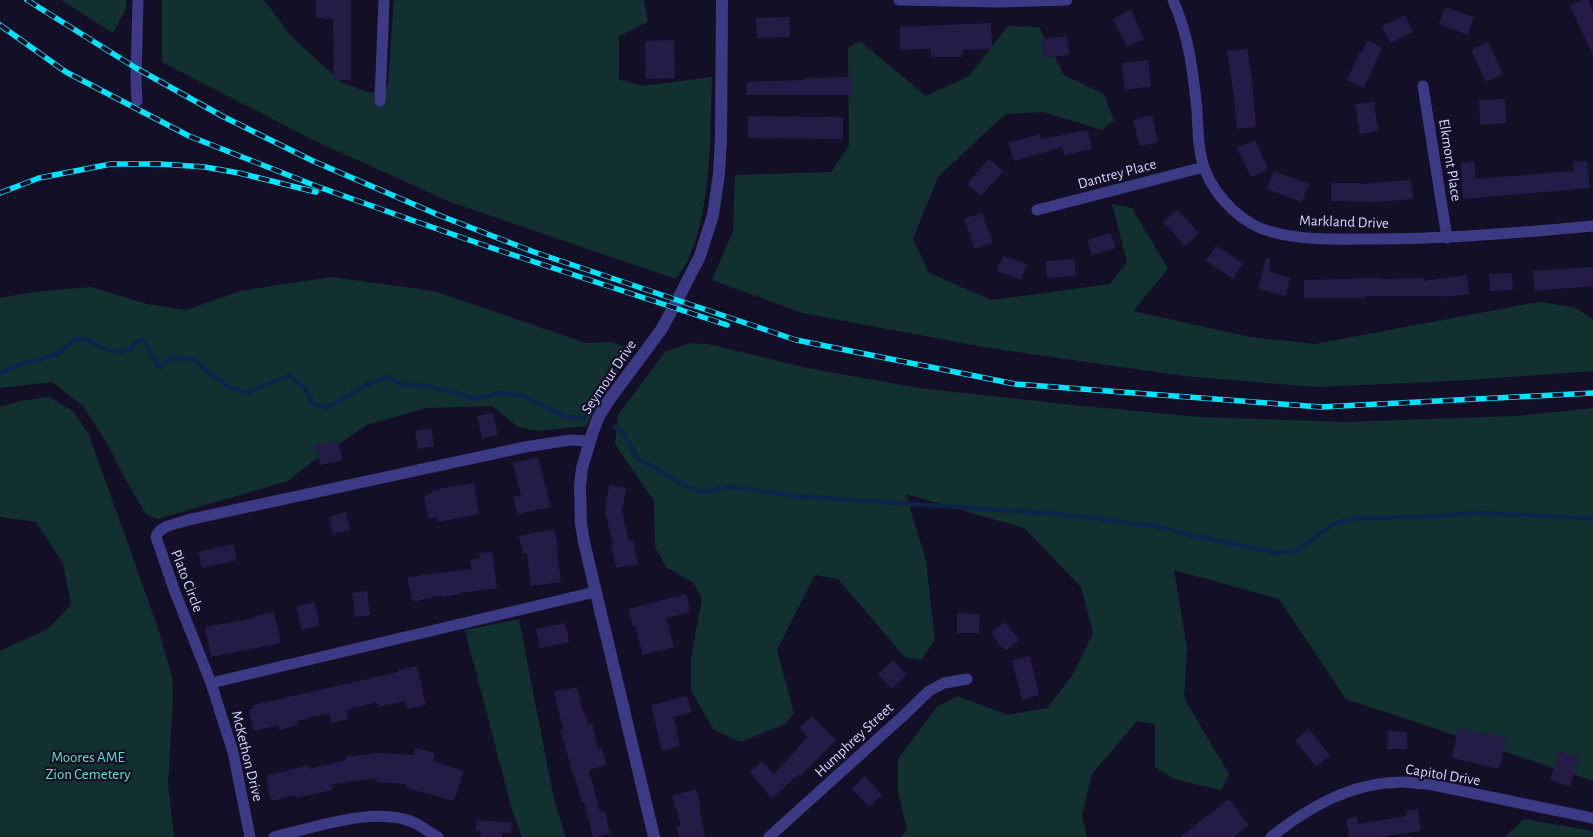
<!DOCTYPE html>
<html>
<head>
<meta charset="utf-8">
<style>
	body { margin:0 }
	canvas { display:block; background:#130f26 }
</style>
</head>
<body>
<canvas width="1593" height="837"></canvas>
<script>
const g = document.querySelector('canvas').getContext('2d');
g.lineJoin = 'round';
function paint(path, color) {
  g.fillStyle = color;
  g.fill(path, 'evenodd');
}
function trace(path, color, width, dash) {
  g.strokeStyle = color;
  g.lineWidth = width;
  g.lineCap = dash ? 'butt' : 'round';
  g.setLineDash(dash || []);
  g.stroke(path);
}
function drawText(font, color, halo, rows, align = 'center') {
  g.font = font + ' "Alegreya Sans",sans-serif';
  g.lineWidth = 4.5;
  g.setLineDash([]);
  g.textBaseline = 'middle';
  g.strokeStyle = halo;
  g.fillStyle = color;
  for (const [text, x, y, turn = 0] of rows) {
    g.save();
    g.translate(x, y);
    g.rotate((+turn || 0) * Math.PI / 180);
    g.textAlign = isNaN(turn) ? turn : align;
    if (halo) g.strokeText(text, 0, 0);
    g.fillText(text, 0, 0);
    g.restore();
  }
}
paint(new Path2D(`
	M61,0H126V9L113,33Z
	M162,0H264L291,36L341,82L370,93L388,86L394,0H644L648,22L619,36V79L641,86L712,77C710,137 712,199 690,256C686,264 681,272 676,279L450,202L313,140L162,62Z
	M1008,26L1039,27L1064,75L1104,94L1114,121L1102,130L1043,112L1005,114L938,177L913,239L929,273L992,300L1110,284L1127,262L1112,204L1132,208L1168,269L1133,311L1250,337L1315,344L1538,302L1574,307L1593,319V371L1453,381L1315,387L1184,376L983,347L802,313L712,280L733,231L735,175L831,172L849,146L848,48L860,41L926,96L969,76Z
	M331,277L434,291L586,343L612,342L626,348V359L601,398L586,426L538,431L518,427L492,406L427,408L367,425L305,467L288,481L157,519L146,514L125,479L108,445L83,406L52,382L0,388V298L33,292L91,287L147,304L186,310L240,291Z
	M691,343L708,344L807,368L919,388L1073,405L1200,417L1346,422L1517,416L1593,408V781L1346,699L1279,599L1174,570L1187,649L1184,698L1229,774L1221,790L1174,779L1155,767V724L1137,721L1092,774L1082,815L1087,837H901L907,830L898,792V759L937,707L957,696L1008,715L1047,708L1072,676L1093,633L1081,587L1024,528L906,494L926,561L935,640L921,660L905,657L838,579L815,575L777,650L794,713L785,724L741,742L714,730L691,691V659L702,598L693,582L667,568L655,547L654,501L615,444L618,415L665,352Z
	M49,397L73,411L89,435L158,628L172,677L173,699L168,784L174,837H0V651L48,629L71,605L63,563L36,522L0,517V407L20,401Z
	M519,619L554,800L566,837H522L512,810L465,630Z
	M1524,819L1593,831V837H1505Z`), '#12302f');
trace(new Path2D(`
	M0,373L24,363L58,354L75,339L90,340C99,350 117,354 130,349C134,347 137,343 139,340H144L158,366L160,367L169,358L192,359L227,386L246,393L289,376L304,387L313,404L326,408L370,383L388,377L402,385H419L446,390L474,399L500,393L523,396L566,417L584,418
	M615,427L622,431L638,459L690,488L702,492L733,487L796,496L1058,514L1162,527L1182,533L1277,553L1297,550L1333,524L1357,518L1424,517L1475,513L1593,518`), '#0c2248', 4.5);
paint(new Path2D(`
	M316,0H351V80H334L333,19L316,18Z
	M1582,0H1588L1593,12V55L1570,6Z
	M1445,7L1474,17L1468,35L1439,24Z
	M1131,10L1144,39L1127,47L1113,19Z
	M1405,15L1413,32L1390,43L1382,26Z
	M789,17L790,37L757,38L756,18Z
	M991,23L992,49L962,50V57H931V49L900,50V27Z
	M1067,36L1069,55L1043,58L1041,39Z
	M674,40L675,78L646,79L645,41Z
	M1368,40L1382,48L1364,88L1347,80L1360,51L1362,52Z
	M1488,42L1503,74L1486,82L1471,50Z
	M1247,49L1252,79L1256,127L1237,129L1234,97L1227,51Z
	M1148,60L1151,86L1125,90L1121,63Z
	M852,77L853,95H746V82L804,80V78Z
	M1505,99L1506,123L1480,125L1479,100Z
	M1374,102L1378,131L1360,134L1355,104Z
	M1152,115L1158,142L1140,146L1133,120Z
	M748,116L843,117V139L748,138Z
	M1088,130L1092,149L1064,155L1062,147L1014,161L1008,143L1039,134L1041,139Z
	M1255,140L1268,169L1251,177L1237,148Z
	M989,159L1003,171L981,196L967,184Z
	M1587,161L1590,188L1463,199L1461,163L1474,162L1476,179L1574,171L1573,162Z
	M1274,171L1309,184L1302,202L1267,189Z
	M1411,180L1413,199L1376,202L1331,201V183H1360V184Z
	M1177,210L1199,233L1185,246L1163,222Z
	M982,213L993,243L975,249L964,219Z
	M1111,233L1116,248L1092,255L1087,240Z
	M1216,246L1243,263L1233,279L1206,261Z
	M1003,256L1027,264L1021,280L997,271Z
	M1266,258H1270V272L1290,278L1286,296L1258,289Z
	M1074,259L1076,276L1047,278L1046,261Z
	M1593,267V286L1534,291L1533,271Z
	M1512,273L1513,290L1490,291L1489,274Z
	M1467,275L1469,294L1443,297L1442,296H1365V298H1304V280L1354,279V278H1380V279L1424,278V281Z
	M493,413L498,435L482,439L477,416Z
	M431,428L434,446L418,449L415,431Z
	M338,441L343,460L320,465L316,445Z
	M538,457L551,507L517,514L513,497L521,496L513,463Z
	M474,483L479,514L438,522L437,517L429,519L424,496L432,493V491L443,488Z
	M609,485L626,488L622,511L629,541L633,540L638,564L616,568L611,544H613L605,511Z
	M346,512L350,530L333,534L329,517Z
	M554,529L558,547H556L561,582L531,586L527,553L523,554L519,536Z
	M233,544L237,560L202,568L198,552Z
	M492,552L497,588L460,593V594L442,597V595L413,602L407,578L422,575L472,569L470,560L480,558L479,553Z
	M367,591L370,615L355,617L352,593Z
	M686,594L690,612L666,618L674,647L643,655L635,626L633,627L628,609Z
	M314,602L320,625L302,630L296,607Z
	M274,612L281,643L211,657L205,627L255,618V616Z
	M957,613L980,614L979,633H957Z
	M1005,622L1019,640L1005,651L991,633Z
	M565,623L569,642L540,648L536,629Z
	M1030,656L1039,695L1022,700L1012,660Z
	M893,660L907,674L892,689L878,674Z
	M417,666L426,705L407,709L405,701L378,707L377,702L346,710L348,719L331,723L329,713L297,721L298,725L279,730L278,725L254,731L249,710L255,708L254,705L398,672V670Z
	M577,687L584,716H586L588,724L592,723L598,749L602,748L607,765L589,770L600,812L605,811L610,833L596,837H593L584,802L582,803L574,774H573L564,743L560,730L563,729L554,692Z
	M687,696L692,712L674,717L680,746L662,751L651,705Z
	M812,716L836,740L801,776L799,774L772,799L750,772L762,761L774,774L808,737L799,728Z
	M1458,728L1507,738L1499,769L1452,758Z
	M1309,729L1330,756L1316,767L1295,740Z
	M1388,731L1407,732V749H1387Z
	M415,748L435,753L433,761L464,771L454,801L407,788V784L376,782L377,778L332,784L333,790L296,798L295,795L271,801L266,776L308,765L309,769L346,760V757L378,753L414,755Z
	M1559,751L1579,757L1570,786L1550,780Z
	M865,776L882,795L869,807L852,789Z
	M696,789L701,804L699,805L705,837H679L677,826L681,825L672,796Z
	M1229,799L1249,825L1233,837H1180Z
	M1418,809L1421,831L1378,837H1349L1346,819L1357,817L1358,824L1407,816L1406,811Z
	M477,820L512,823L511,833H502V837H480L481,831H476Z`), '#241b47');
trace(new Path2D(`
	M899,0L999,2L1067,0
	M1173,0C1189,36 1193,72 1197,110C1198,130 1198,152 1205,170C1216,198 1243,225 1272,232C1305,241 1340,239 1374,239C1447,239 1520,233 1593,226
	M1423,86L1447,238
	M137,101L136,79L138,0
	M380,101L384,0
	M1037,210L1204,167
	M590,441L570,440L525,447L192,519C181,523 159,525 156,537L175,592L211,683L595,592
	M211,683L233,752L250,837
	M274,837C314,828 375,805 415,823C423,827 430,833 438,837
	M769,837L902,717L929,691L944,683L967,679
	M1271,837C1309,807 1350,783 1401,782C1410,782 1419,784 1428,784L1593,818`), '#3d3a85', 11);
trace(new Path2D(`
	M654,837L584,542L581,524L580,486L582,468L593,431L599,416L609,400L661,330L678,299L700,256L713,215L719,174L721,138L722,0`), '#3d3a85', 12);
const rail = new Path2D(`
	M27,0L136,68L222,116L313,161L441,216L534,252L796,340L1015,384L1321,407L1593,393
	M0,25L66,72L189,136L316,186L403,217L495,249L727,325
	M0,193L39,178L111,164H160L205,167L239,173L316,192`);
trace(rail, '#00e5ff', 5.5);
trace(rail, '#130f26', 4, [11]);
drawText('15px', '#d9d4ff', '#130f26', [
	["Elkmont Place",1450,160,81],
	["Dantrey Place",1117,174,-15],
	["Markland Drive",1344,222,2],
	["Seymour Drive",609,377,-56],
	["Plato Circle",187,581,69],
	["Humphrey Street",854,740,-43],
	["McKethon Drive",247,756,76],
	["Capitol Drive",1443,775,9]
]);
drawText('15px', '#5fe0c0', '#130f26', [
	["Moores AME",88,757],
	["Zion Cemetery",88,774]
]);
</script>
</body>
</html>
